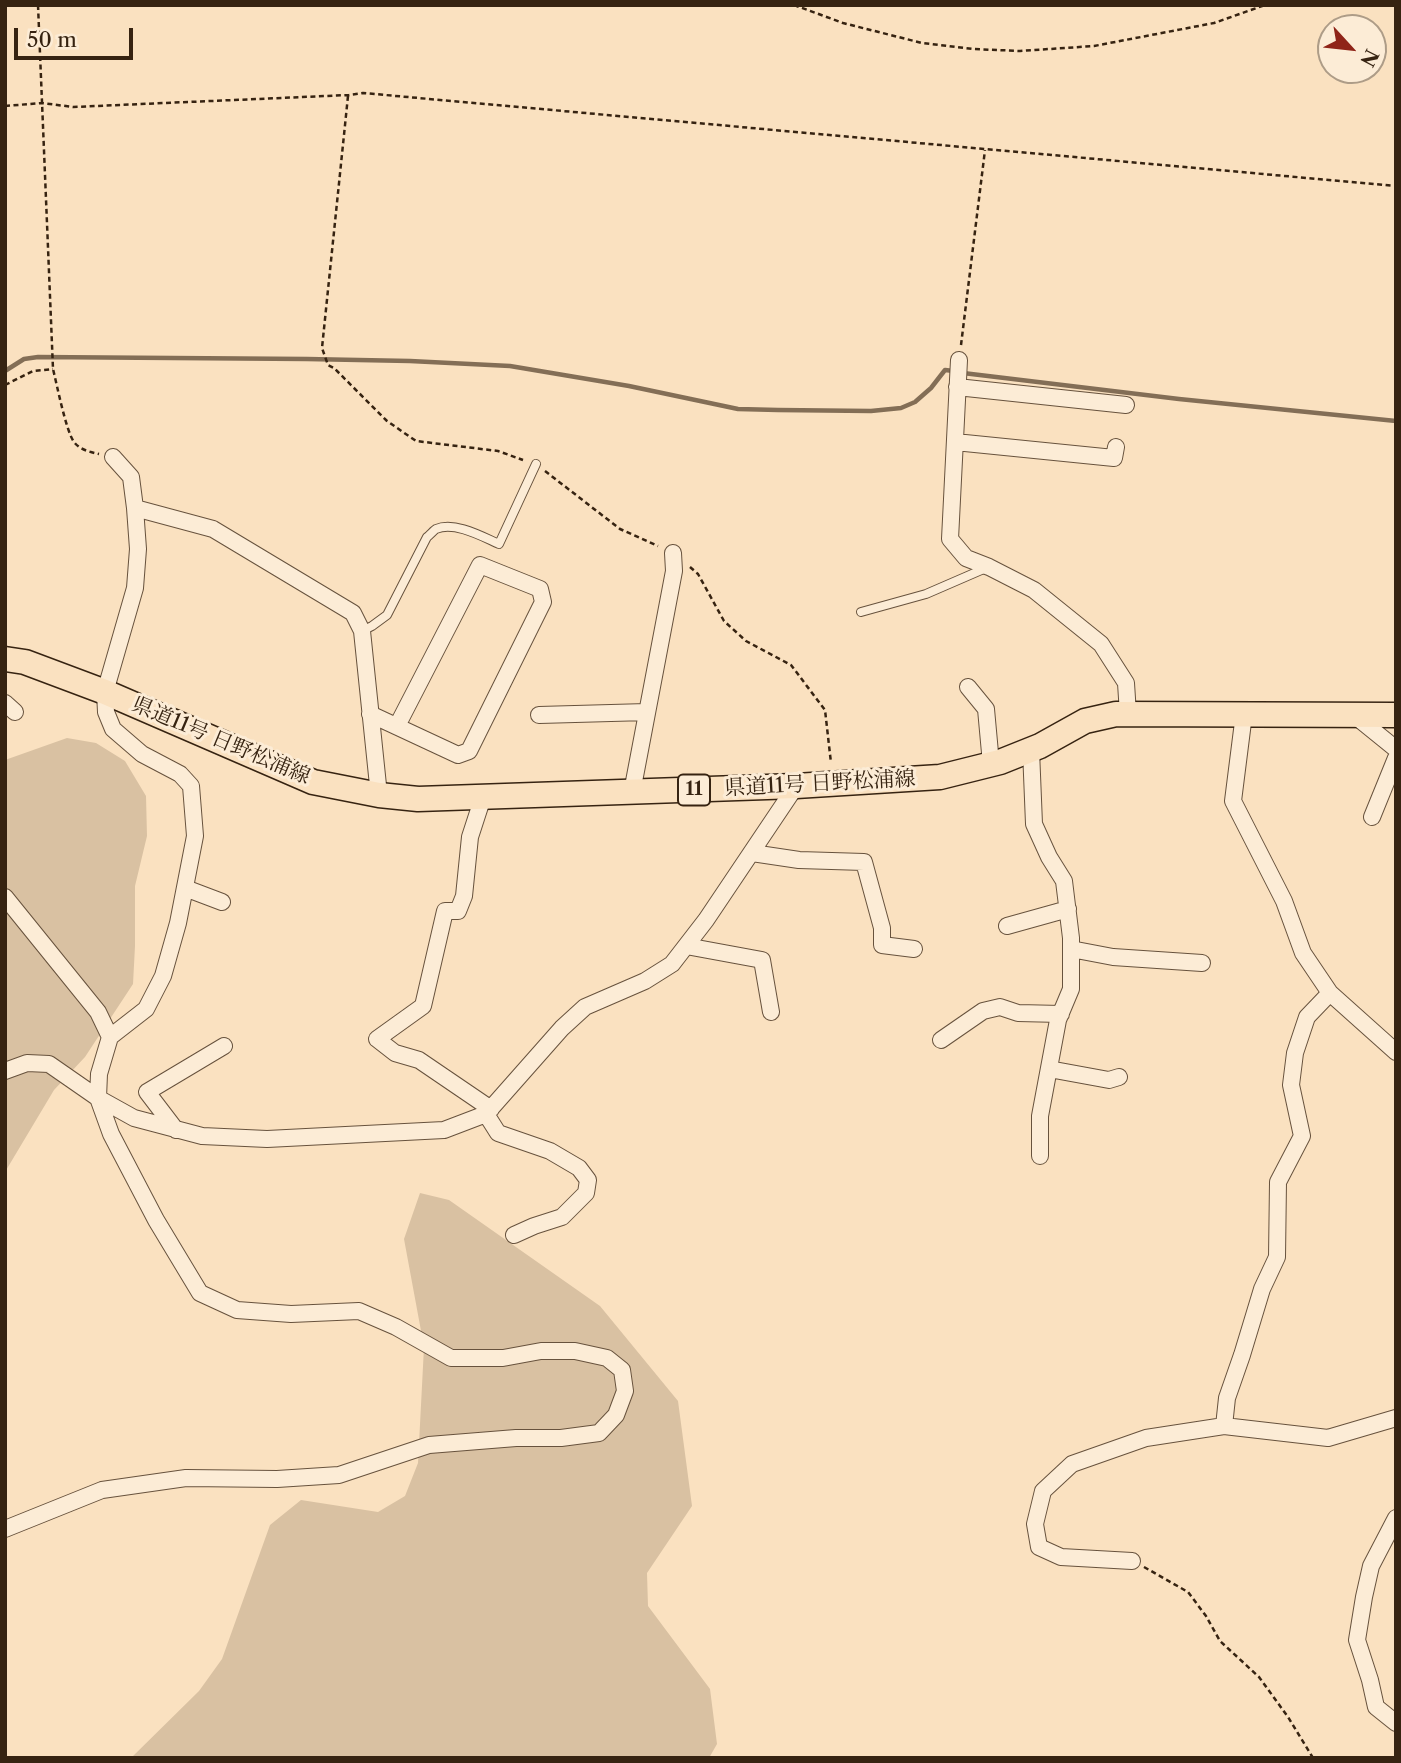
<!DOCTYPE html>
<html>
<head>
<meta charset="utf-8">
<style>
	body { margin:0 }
	#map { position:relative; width:1401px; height:1763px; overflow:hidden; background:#fae1c0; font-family:"Libre Caslon Text",serif }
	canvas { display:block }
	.frame { position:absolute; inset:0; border:7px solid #362311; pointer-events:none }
	.north { position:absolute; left:1317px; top:14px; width:70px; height:70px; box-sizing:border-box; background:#fcecd6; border:2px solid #ad9c87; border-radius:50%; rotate:117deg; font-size:19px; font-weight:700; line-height:28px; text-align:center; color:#362311 }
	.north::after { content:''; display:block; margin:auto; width:24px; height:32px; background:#8f2418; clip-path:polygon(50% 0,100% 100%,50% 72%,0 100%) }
	.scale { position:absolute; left:14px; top:28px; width:119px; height:32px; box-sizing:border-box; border:4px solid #362311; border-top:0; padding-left:9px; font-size:21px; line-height:24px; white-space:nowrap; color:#362311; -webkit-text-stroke:5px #fcecd6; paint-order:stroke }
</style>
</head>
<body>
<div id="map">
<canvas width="1401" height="1763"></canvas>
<div class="frame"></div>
<div class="north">N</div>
<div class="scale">50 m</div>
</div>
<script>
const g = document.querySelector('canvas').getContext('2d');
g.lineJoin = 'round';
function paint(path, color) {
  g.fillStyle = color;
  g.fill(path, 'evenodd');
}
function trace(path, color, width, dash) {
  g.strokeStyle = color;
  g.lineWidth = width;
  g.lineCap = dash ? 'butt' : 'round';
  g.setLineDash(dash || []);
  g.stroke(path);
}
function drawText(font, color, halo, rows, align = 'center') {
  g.font = font + ' "Libre Caslon Text","Noto Serif JP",serif';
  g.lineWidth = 6;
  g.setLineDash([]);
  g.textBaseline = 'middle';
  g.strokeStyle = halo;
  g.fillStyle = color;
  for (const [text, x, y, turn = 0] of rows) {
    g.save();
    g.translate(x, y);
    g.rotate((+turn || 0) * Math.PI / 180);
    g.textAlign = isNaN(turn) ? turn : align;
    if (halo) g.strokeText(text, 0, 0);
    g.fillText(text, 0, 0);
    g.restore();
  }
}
paint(new Path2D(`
	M67,738L96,743L125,761L146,796L147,836L135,886V946L133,984L85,1057L54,1090L5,1172V760Z
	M420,1193L449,1200L600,1306L678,1401L692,1506L647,1573L648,1606L710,1689L717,1744L709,1758H131L199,1691L222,1659L270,1525L301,1500L378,1512L405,1496L418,1463L424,1347L404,1239Z`), '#d9c1a2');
trace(new Path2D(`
	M5,371L24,359L38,357L307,359L410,361L510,366L629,386L738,409L778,410L871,411L901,408L915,402L931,388L945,370L954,371
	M963,373L1179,399L1396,421`), '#836e56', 4.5);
const service = new Path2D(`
	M861,612L926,594L986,568
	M362,631L372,626L387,615L427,537C429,536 434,530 436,529C455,521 483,537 499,544L536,464`);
const minor = new Path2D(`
	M959,360L950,539L966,558L989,567L1034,590L1101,644L1126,683L1128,714
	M957,387L1126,405
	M955,442L1114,458L1116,447
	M135,508L213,529L353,613L362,631L379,795
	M968,687L986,709L991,764
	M5,703L15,712
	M370,714L458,755L469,751L543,602L540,589L480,565L397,726
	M1244,714L1233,801L1284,901L1303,953L1330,993L1396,1052
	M539,715L647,712
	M1354,715L1396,749
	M1031,750L1034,824L1049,857L1064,881L1071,938V989L1058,1020L1040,1116V1156
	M632,792L674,571L673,553
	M483,797L470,837L464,896L458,911H445L423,1006L377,1039L395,1053L419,1060L491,1109
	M1372,817L1396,758
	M752,853L799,860L864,862L882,928V945L914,949
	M185,888L222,902
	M5,897L98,1012L110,1037
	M1007,926L1068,909
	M686,946L762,960L771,1012
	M1071,949L1113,957L1202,963
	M941,1040L983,1011L1000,1007L1018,1013L1061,1014
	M1049,1069L1109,1080L1119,1077
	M5,1071L27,1063L49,1064L98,1098L134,1118L202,1136L267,1139L444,1130L486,1114L562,1028L585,1007L645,981L672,964L706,920L796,786
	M486,1114L498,1133L550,1151L579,1168L588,1180L586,1193L562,1217L534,1226L514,1235
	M176,1130L147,1092L224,1046
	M1224,1426L1227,1398L1242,1355L1262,1289L1277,1257L1278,1182L1302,1136L1291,1085L1295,1053L1307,1017L1330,993
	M1396,1518L1371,1566L1364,1597L1357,1640L1370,1680L1376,1707L1396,1723
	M5,1529L102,1490L186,1478L277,1479L339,1475L429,1445L516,1438H561L599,1433L616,1415L625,1391L622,1370L607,1358L575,1351H541L503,1358H451L396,1327L359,1311L291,1314L237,1310L200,1293L156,1220L111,1134L98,1098L99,1074L110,1037L146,1009L163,976L178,923L195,836L191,786L180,774L142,754L113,729L106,712L105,692L135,588L138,549L135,508L131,477L113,457
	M1132,1561L1061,1557L1039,1547L1035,1524L1043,1491L1072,1464L1146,1438L1224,1426L1328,1438L1396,1418`);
const primary = new Path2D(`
	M5,659L25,662L105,692L313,782L379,795L418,799L796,786L940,777L1000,762L1040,746L1085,721L1116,714L1396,715`);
trace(service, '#67523d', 10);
trace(minor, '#67523d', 18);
trace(primary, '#362311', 27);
trace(new Path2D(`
	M38,5L53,369C57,385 66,431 74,442C80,450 90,452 99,454
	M794,5L843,23L922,43L974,49L1020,51L1094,46L1214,23L1265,5
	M348,96L322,348L328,365L334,368L387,421L416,441L498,451L523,460
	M5,106L42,103L73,107L349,95L363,93L1396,186
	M961,345L985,150
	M5,385L33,371L53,369
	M545,471L620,529L658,546
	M690,567L698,574L724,621L746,641L791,665L825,710L831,763
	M1144,1567L1188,1592L1206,1616L1220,1641L1259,1677L1288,1717L1313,1758`), '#362311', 2.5, [5, 3.5]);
trace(service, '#fcecd6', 8);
trace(minor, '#fcecd6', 16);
trace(primary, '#fae1c0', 24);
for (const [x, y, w] of [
	[694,790,32]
]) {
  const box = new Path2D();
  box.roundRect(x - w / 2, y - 15.5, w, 31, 5);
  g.fillStyle = '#fcecd6';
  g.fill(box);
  trace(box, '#362311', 2);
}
drawText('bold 19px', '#362311', null, [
	["11",694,790]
]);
drawText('21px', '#362311', '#fcecd6', [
	["県道11号 日野松浦線",221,741,23],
	["県道11号 日野松浦線",820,784,-3]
]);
</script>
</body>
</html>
